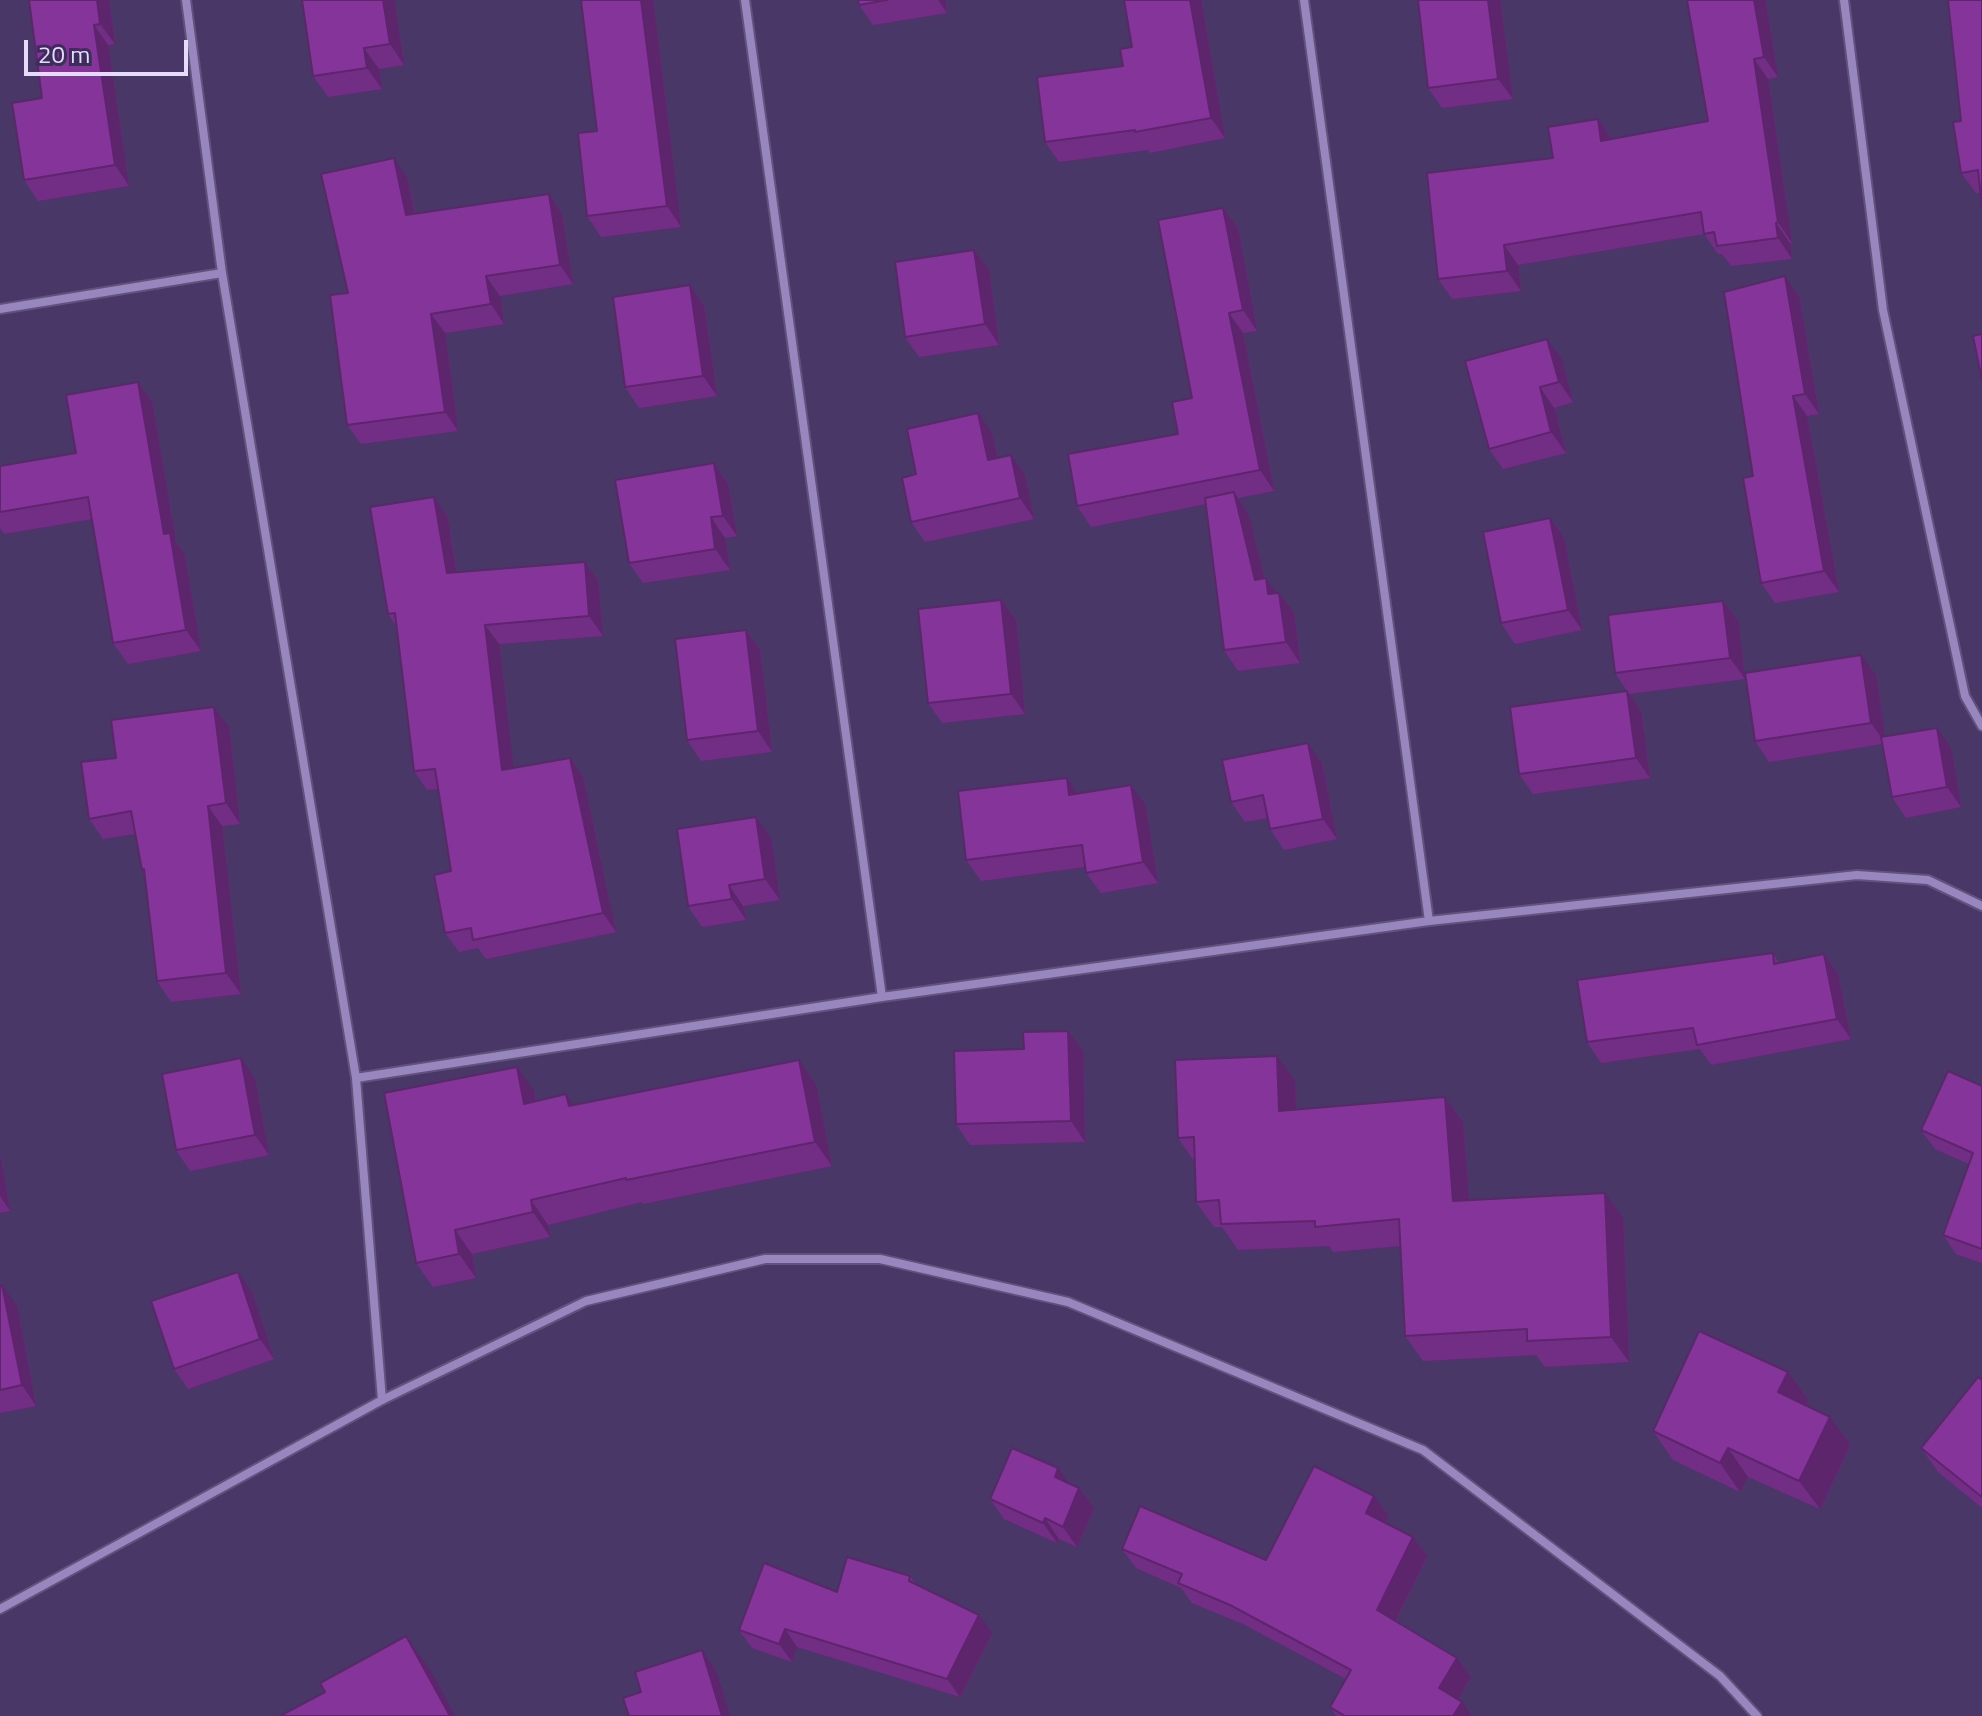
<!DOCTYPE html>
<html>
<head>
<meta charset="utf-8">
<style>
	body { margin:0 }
	#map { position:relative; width:1982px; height:1716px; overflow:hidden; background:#483767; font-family:"Titillium Web",sans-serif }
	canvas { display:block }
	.scale { position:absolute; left:24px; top:40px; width:164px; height:36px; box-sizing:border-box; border:4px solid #e4dcfa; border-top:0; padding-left:10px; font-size:24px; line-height:28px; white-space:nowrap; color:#e4dcfa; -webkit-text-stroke:6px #3d2c5c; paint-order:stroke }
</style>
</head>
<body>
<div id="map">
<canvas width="1982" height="1716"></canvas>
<div class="scale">20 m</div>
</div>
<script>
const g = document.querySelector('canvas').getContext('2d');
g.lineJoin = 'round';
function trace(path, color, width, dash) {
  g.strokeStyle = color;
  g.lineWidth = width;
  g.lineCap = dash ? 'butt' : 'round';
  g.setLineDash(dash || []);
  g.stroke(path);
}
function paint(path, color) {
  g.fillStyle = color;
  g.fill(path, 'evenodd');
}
const minor = new Path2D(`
	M186,0L222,273L356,1078L382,1400
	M745,0L882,997
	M1304,0L1429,921
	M1844,0L1883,310L1965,696L1982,726
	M0,309L222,273
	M356,1078L882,997L1429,921L1857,875L1928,880L1982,906
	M0,1609L382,1400L586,1301L765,1259H880L1068,1302L1423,1450L1720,1676L1757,1716`);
trace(minor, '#61527c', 12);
trace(minor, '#9887be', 8);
paint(new Path2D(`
	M29,0H109L115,44L108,45L129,186L38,201L24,180L42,98Z
	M394,0L404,65L379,69L382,89L328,97L313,76Z
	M581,0H653L681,227L601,237L587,216L597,131Z
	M858,0H945L947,13L873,25L859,5Z
	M1124,0H1201L1225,138L1150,153L1148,150L1059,162L1045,142L1123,66L1132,47Z
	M1418,0H1500L1513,99L1442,108L1428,88Z
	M1765,0L1778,77L1768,79L1792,243H1790L1792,259L1731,266L1722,254H1718L1704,234L1518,265L1521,291L1452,299L1438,279L1553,158L1598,119L1612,139L1708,121Z
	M1982,0L1981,193H1976L1961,173Z
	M407,178L415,214L549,194L562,214L573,284L500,296L504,324L445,333L458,431L361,444L347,425L348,293Z
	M1223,208L1238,228L1257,331L1243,333L1274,491L1238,498L1248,513L1264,578H1266L1276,593L1294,613L1300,663L1238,671L1224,650L1206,504L1091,527L1077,506L1178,434L1192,398Z
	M974,250L989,270L999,345L919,357L905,337Z
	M1785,276L1799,296L1819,414L1807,416L1839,592L1775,603L1761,583L1753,476Z
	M690,285L704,306L717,396L639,408L625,387Z
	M1562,360L1573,402L1554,408L1566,453L1503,469L1489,449Z
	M138,382L152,402L176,542L184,553L201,651L128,664L113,643L92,519L4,534L0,528V466L76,453Z
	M992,433L997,458L1025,475L1034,519L925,542L911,522L916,474Z
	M714,463L728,484L737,536L725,538L730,570L643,583L629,563Z
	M434,497L447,516L457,572L585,562L598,581L603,636L499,644L513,768L570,758L583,777L616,932L486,959L478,948L459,952L445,933L451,871L438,789L427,790L414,771L397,627L388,614Z
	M1550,518L1564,538L1582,630L1515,644L1501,623Z
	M1723,601L1738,621L1745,679L1629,694L1615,673Z
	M1016,620L1025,714L942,723L928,703Z
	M746,630L760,650L772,752L701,761L687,740Z
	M1876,675L1885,737L1951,748L1961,807L1906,818L1892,797L1882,744L1769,762L1755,741Z
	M1627,691L1641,711L1650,778L1533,794L1519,774Z
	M229,727L240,824L222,826L241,994L171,1002L157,981L145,874L142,870L135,834L103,839L89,819L116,758Z
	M1322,764L1337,839L1284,850L1270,829L1268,818L1245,822L1231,802Z
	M1078,793L1145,805L1158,883L1101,893L1086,873L1085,867L981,881L966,860Z
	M771,838L780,900L743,906L746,920L702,927L688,906Z
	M1773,953L1779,963L1824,954L1838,974L1851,1039L1711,1065L1700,1049L1601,1063L1587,1042Z
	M1068,1031L1083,1051L1085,1142L970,1145L956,1124L1024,1049Z
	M255,1079L269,1155L190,1171L176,1150Z
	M1295,1081L1296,1109L1445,1097L1463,1122L1469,1200L1623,1218L1629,1362L1545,1367L1536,1355L1423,1361L1405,1336L1401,1246L1333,1252L1329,1246L1238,1250L1222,1227H1214L1196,1202L1194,1161L1178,1138Z
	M816,1085L832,1166L643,1204L642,1202L548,1225L550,1237L472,1254L476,1278L433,1287L416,1263L534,1091L536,1101L574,1105Z
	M1982,1086V1263L1956,1254L1943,1235L1969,1164L1935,1149L1921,1130Z
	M0,1155L10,1211L0,1213Z
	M0,1286L17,1306L36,1406L0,1413Z
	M252,1292L274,1359L188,1389L174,1369Z
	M1982,1380V1508L1938,1472L1921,1448Z
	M1808,1400L1805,1405L1830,1417L1850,1445L1820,1509L1748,1477L1740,1492L1673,1460L1653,1431Z
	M1069,1484L1094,1508L1077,1547L1059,1539L1057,1543L1004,1519L990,1499Z
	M1374,1496L1388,1515L1384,1522L1413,1537L1427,1556L1395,1621L1457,1658L1471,1677L1458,1699L1472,1716H1336L1330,1707L1346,1679L1243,1624L1192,1603L1181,1588L1136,1568L1122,1549L1266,1560Z
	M910,1576L916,1584L992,1633L960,1697L797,1647L792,1662L752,1648L739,1630L837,1592Z`), '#722e84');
paint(new Path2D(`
	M97,0H109L115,44L100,24Z
	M383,0H394L404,65L390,44Z
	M641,0H653L681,227L667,206Z
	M938,0H945L947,13Z
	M1190,0H1201L1225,138L1211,118Z
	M1488,0H1500L1513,99L1498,79Z
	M1754,0H1765L1778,77L1764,57Z
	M94,25L108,45L129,186L115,165Z
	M364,48L379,69L382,89L367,68Z
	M1754,59L1768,79L1792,243L1778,222Z
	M1598,119L1612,139L1601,141Z
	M394,158L407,178L419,235L406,215Z
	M549,194L562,214L573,284L560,265Z
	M1223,208L1238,228L1257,331L1243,310Z
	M1776,223L1790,243L1792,259L1778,238Z
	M1504,245L1518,265L1521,291L1507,271Z
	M974,250L989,270L999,345L985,324Z
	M486,276L500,296L504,324L491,304Z
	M1785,276L1799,296L1819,414L1805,394Z
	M690,285L704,306L717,396L703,376Z
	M1229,313L1243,333L1274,491L1260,470Z
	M431,314L445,333L458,431L445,412Z
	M1547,339L1562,360L1573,402L1559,382Z
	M138,382L152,402L176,542L184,553L201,651L186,630L164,534Z
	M1540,387L1554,408L1566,453L1551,432Z
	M1793,396L1807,416L1839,592L1824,571Z
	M978,413L992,433L1002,480L988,460Z
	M1011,455L1025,475L1034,519L1020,498Z
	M714,463L728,484L737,536L723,516Z
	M1234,492L1248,513L1268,593L1266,578L1280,598L1282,615L1255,580Z
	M434,497L447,516L460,592L447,573Z
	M711,517L725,538L730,570L715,549Z
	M1550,518L1564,538L1582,630L1568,610Z
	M585,562L598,581L603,636L589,616Z
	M1279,593L1294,613L1300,663L1286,642Z
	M1001,600L1016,620L1025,714L1011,694Z
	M1723,601L1738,621L1745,679L1730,658Z
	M485,625L499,644L516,789L502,770Z
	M746,630L760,650L772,752L758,731Z
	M1861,655L1876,675L1886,744L1871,723Z
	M1627,691L1641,711L1650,778L1636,758Z
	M214,707L229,727L240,824L226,803Z
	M1937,728L1951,748L1961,807L1947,787Z
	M1308,743L1322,764L1337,839L1323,819Z
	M570,758L583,777L616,932L603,913Z
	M1067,778L1081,798L1069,795Z
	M1131,785L1145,805L1158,883L1143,862Z
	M208,806L222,826L241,994L226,973Z
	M756,817L771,838L780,900L765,879Z
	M729,885L743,906L746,920L732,899Z
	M1824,954L1838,974L1851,1039L1837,1019Z
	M1068,1031L1083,1051L1085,1142L1071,1121Z
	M1277,1056L1295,1081L1297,1136L1279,1111Z
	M241,1058L255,1079L269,1155L255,1135Z
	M799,1060L816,1085L832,1166L815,1142Z
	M517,1067L534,1091L541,1128L524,1104Z
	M566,1094L583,1118L569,1106Z
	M1445,1097L1463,1122L1471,1227L1453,1201Z
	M0,1155L10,1211L0,1196Z
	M1605,1193L1623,1218L1629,1362L1611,1337Z
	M531,1200L548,1225L550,1237L533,1212Z
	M455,1230L472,1254L476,1278L459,1254Z
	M238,1272L252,1292L274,1359L260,1339Z
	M2,1285L17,1306L36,1406L22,1385Z
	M1788,1372L1808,1400L1798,1421L1778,1392Z
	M1830,1417L1850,1445L1820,1509L1799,1481Z
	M1728,1448L1748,1477L1740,1492L1720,1463Z
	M1058,1468L1073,1489L1055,1477Z
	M1079,1488L1094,1508L1077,1547L1063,1527Z
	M1374,1496L1388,1515L1379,1533L1366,1513Z
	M1045,1518L1059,1539L1057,1543L1043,1523Z
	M1413,1537L1427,1556L1391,1629L1377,1610Z
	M979,1615L992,1633L960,1697L947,1679Z
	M785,1629L797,1647L792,1662L779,1644Z
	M406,1636L432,1673L455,1716H450Z
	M702,1650L716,1671L730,1716H722Z
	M1457,1658L1471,1677L1453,1707L1439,1688Z
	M1462,1702L1472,1716H1453Z`), '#5d256c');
const building = new Path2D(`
	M29,0H97L100,24L94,25L115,165L24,180L12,103L42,98Z
	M302,0H383L390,44L364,48L367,68L313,76Z
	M581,0H641L667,206L587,216L578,133L597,131Z
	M858,0H887L859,5Z
	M1124,0H1190L1211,118L1135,132V130L1045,142L1037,77L1123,66L1120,49L1132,47Z
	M1418,0H1488L1498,79L1428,88Z
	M1687,0H1754L1764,57L1754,59L1778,222L1776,223L1778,238L1717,246L1714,232L1704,234L1701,212L1504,245L1507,271L1438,279L1427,173L1553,158L1548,127L1598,119L1601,141L1708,121Z
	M1948,0H1982V207L1978,170L1961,173L1953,122L1961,121Z
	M394,158L406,215L549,194L560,265L486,276L491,304L431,314L445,412L347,425L330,295L348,293L321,174Z
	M1223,208L1243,310L1229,313L1260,470L1077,506L1068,454L1178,434L1172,402L1192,398L1158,220Z
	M974,250L985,324L905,337L895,262Z
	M1785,276L1805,394L1793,396L1824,571L1761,583L1743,478L1753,476L1724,292Z
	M690,285L703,376L625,387L613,297Z
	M1982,334V380L1973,336Z
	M1547,339L1559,382L1540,387L1551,432L1489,449L1465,361Z
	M138,382L164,534L170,533L186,630L113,643L88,497L0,512V466L76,453L66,395Z
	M978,413L988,460L1011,455L1020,498L911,522L902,478L916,474L907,429Z
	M714,463L723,516L711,517L715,549L629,563L615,480Z
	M1234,492L1255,580L1266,578L1268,594L1279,593L1286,642L1224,650L1205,498Z
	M434,497L447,573L585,562L589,616L485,625L502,770L570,758L603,913L473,940L471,928L445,933L434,875L451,871L435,769L414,771L395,613L388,614L370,507Z
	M1550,518L1568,610L1501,623L1483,532Z
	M1001,600L1011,694L928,703L918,609Z
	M1723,601L1730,658L1615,673L1608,615Z
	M746,630L758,731L687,740L675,639Z
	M1861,655L1871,723L1755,741L1745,673Z
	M1627,691L1636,758L1519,774L1510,707Z
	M214,707L226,803L208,806L226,973L157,981L144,869L142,870L131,811L89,819L81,762L116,758L111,720Z
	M1937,728L1947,787L1892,797L1881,737Z
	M1308,743L1323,819L1270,829L1263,795L1231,802L1222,760Z
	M1067,778L1069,795L1131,785L1143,862L1086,873L1082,845L966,860L958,791Z
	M756,817L765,879L729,885L732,899L688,906L677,829Z
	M1773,953L1774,964L1824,954L1837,1019L1697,1045L1693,1028L1587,1042L1577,980Z
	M1068,1031L1071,1121L956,1124L954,1051L1024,1049L1023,1032Z
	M1277,1056L1279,1111L1445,1097L1453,1201L1605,1193L1611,1337L1527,1341V1329L1405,1336L1399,1219L1315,1227V1221L1221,1224L1219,1200L1196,1202L1194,1137L1178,1138L1175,1060Z
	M241,1058L255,1135L176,1150L162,1074Z
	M799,1060L815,1142L626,1180V1178L531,1200L533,1212L455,1230L459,1254L416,1263L384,1093L517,1067L524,1104L566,1094L569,1106Z
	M1948,1071L1982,1086V1249L1943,1235L1973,1153L1921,1130Z
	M238,1272L260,1339L174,1369L151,1301Z
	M2,1285L22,1385L0,1390V1286Z
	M1699,1331L1788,1372L1778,1392L1830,1417L1799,1481L1728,1448L1720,1463L1653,1431Z
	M1978,1377L1982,1380V1497L1921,1448Z
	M1012,1448L1058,1468L1055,1477L1079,1488L1063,1527L1045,1518L1043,1523L990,1499Z
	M1314,1466L1374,1496L1366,1513L1413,1537L1377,1610L1457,1658L1439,1688L1462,1702L1453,1716H1345L1330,1707L1351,1670L1230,1605L1178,1583L1182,1574L1122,1549L1140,1506L1266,1560Z
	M847,1557L910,1576L909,1581L979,1615L947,1679L785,1629L779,1644L739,1630L764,1563L837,1592Z
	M406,1636L450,1716H280L325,1692L320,1683Z
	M702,1650L722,1716H629L623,1698L641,1692L635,1672Z`);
paint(building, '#85359a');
trace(building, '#5d256c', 2);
</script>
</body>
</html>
